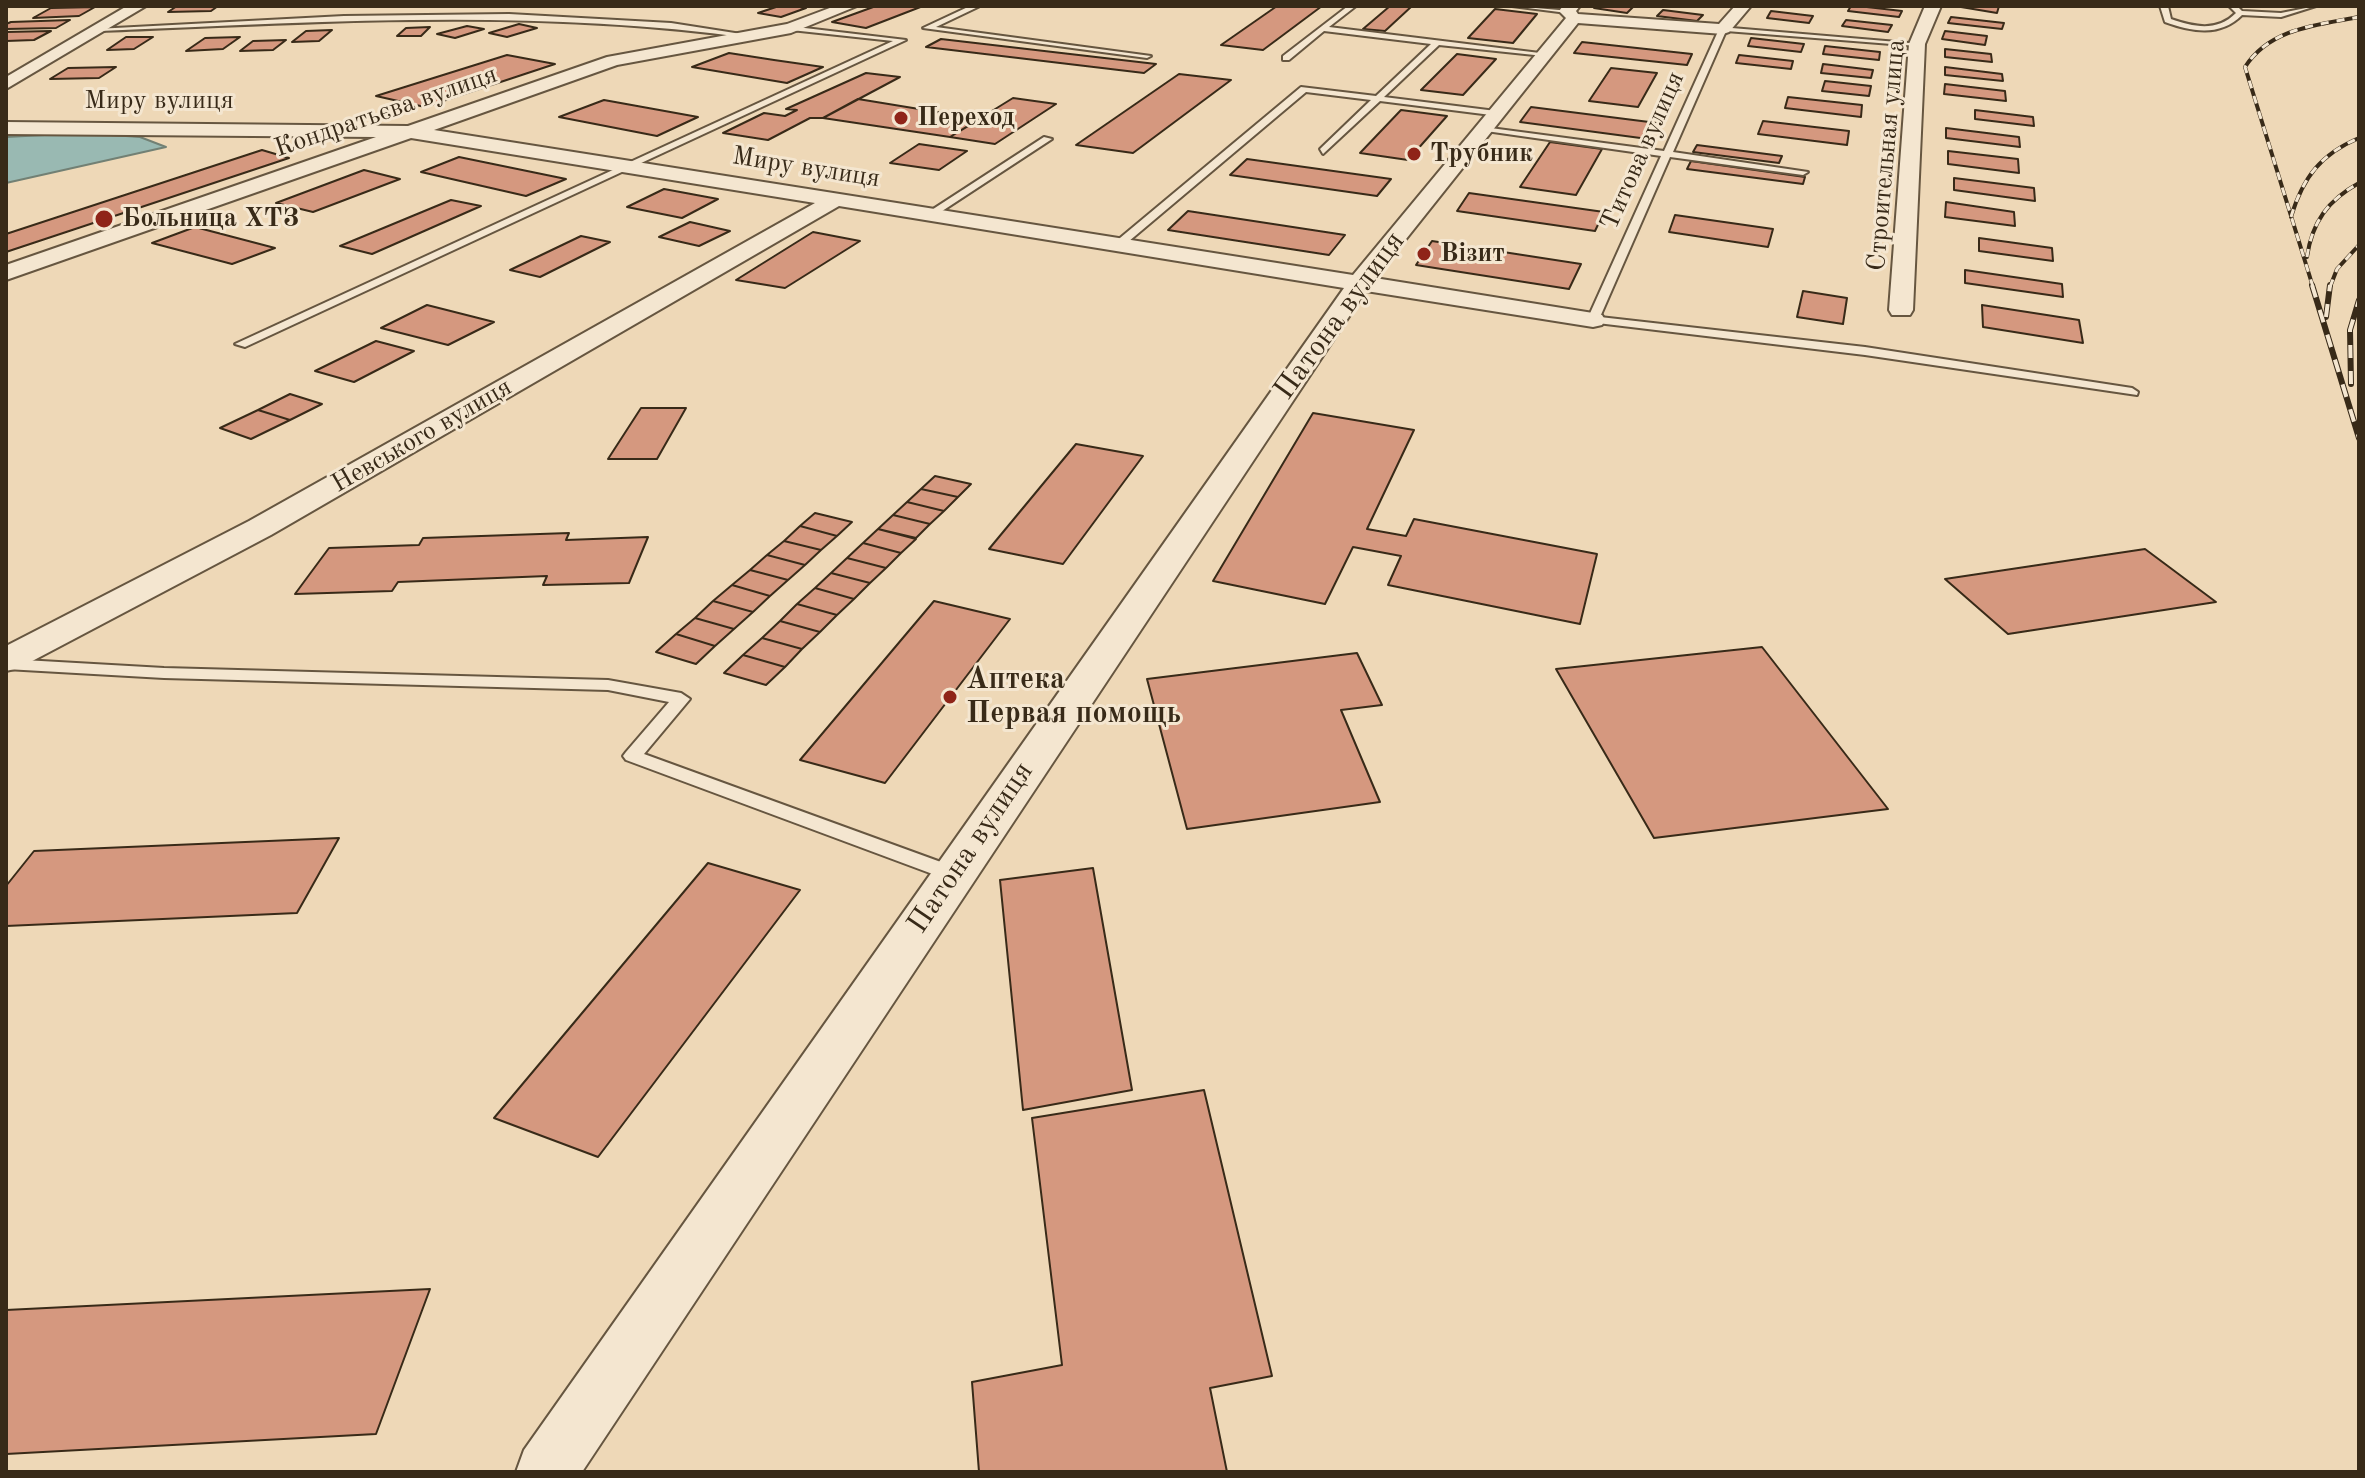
<!DOCTYPE html>
<html>
<head>
<meta charset="utf-8">
<style>
	body { margin:0 }
	#map { position:relative; width:2365px; height:1478px; overflow:hidden; background:#eed8b7; font-family:"Old Standard TT",serif }
	canvas { display:block }
	.frame { position:absolute; inset:0; border:8px solid #382a18; pointer-events:none }
</style>
</head>
<body>
<div id="map">
<canvas width="2365" height="1478"></canvas>
<div class="frame"></div>
</div>
<script>
const g = document.querySelector('canvas').getContext('2d');
g.lineJoin = 'round';
function paint(path, color) {
  g.fillStyle = color;
  g.fill(path, 'evenodd');
}
function trace(path, color, width, dash) {
  g.strokeStyle = color;
  g.lineWidth = width;
  g.lineCap = dash ? 'butt' : 'round';
  g.setLineDash(dash || []);
  g.stroke(path);
}
function drawText(font, color, halo, rows, align = 'center') {
  g.font = font + ' "Old Standard TT",serif';
  g.lineWidth = 6;
  g.setLineDash([]);
  g.textBaseline = 'middle';
  g.strokeStyle = halo;
  g.fillStyle = color;
  for (const [text, x, y, turn = 0] of rows) {
    g.save();
    g.translate(x, y);
    g.rotate((+turn || 0) * Math.PI / 180);
    g.textAlign = isNaN(turn) ? turn : align;
    if (halo) g.strokeText(text, 0, 0);
    g.fillText(text, 0, 0);
    g.restore();
  }
}
const water = new Path2D(`
	M83,133L140,137L166,147L6,183V137Z`);
paint(water, '#99b9b2');
trace(water, '#728074', 2);
const building = new Path2D(`
	M177,6H218L211,11L168,12Z
	M779,6H793L806,8L781,17L758,13Z
	M876,6H923L866,28L832,22Z
	M1277,6H1322L1263,50L1221,45Z
	M1390,6H1412L1385,31L1363,29Z
	M1597,6H1634L1627,13L1594,8Z
	M1851,6H1858L1902,11L1899,17L1848,11Z
	M1955,6H1999L1997,13Z
	M95,7L79,16L33,18L51,8Z
	M1495,9L1537,14L1513,43L1468,38Z
	M1663,10L1703,15L1697,21L1657,16Z
	M1771,11L1813,16L1809,23L1767,18Z
	M1951,17L2004,23L2002,29L1948,23Z
	M70,20L56,28L6,29V24L11,22Z
	M1846,20L1892,25L1888,32L1842,26Z
	M519,24L537,28L507,37L489,33Z
	M467,26L484,29L455,38L437,34Z
	M430,27L421,36H397L406,28Z
	M332,30L319,41L292,42L306,31Z
	M51,31L34,40L6,41V32Z
	M1945,31L1987,36L1985,45L1942,39Z
	M126,37H153L134,49L107,50Z
	M240,37L223,49L186,51L205,38Z
	M1751,38L1804,44L1801,52L1748,46Z
	M941,39L1156,64L1144,73L926,47Z
	M286,40L273,50L240,51L253,41Z
	M1582,42L1692,54L1687,65L1574,53Z
	M1825,46L1880,52L1879,60L1823,54Z
	M1945,49L1991,54L1992,62L1945,57Z
	M729,53L774,60L823,67L787,83L692,67Z
	M1457,54L1496,59L1463,95L1421,90Z
	M507,55L555,64L425,107L376,96Z
	M1739,55L1793,61L1791,69L1736,63Z
	M1823,64L1873,70L1871,78L1821,73Z
	M116,67L99,78L50,79L68,68Z
	M1945,67L2002,74L2003,81L1945,75Z
	M1611,68L1657,73L1638,107L1589,101Z
	M866,73L900,77L823,118H810L768,140L723,133L764,113L785,116L797,110L786,109Z
	M1179,74L1231,80L1133,153L1076,145Z
	M1825,81L1871,86L1869,96L1822,91Z
	M1945,84L2005,91L2006,101L1944,94Z
	M1788,97L1862,105L1861,117L1785,108Z
	M1013,98L1056,104L995,144L950,137Z
	M858,99L980,119L950,137L823,118Z
	M604,100L698,117L657,136L559,117Z
	M1531,107L1657,123L1648,139L1520,122Z
	M1401,110L1447,116L1408,160L1360,153Z
	M1975,110L2033,117L2034,126L1975,119Z
	M1763,121L1849,131L1847,145L1758,134Z
	M1946,128L2019,137L2020,147L1946,138Z
	M1550,142L1602,149L1576,195L1520,187Z
	M919,144L967,151L939,170L890,163Z
	M1697,145L1782,156L1779,163L1693,152Z
	M262,150L289,158L6,252V234Z
	M1948,151L2018,159L2019,173L1948,164Z
	M459,157L566,179L526,196L421,172Z
	M1247,159L1391,179L1377,196L1230,175Z
	M1691,161L1805,177L1803,184L1687,169Z
	M364,170L400,179L313,212L276,203Z
	M1954,178L2034,188L2035,201L1954,190Z
	M664,189L718,199L682,218L627,207Z
	M1469,193L1604,212L1595,231L1457,211Z
	M451,200L481,206L372,254L340,246Z
	M1946,202L2014,212L2015,226L1945,217Z
	M1188,211L1345,235L1329,255L1168,230Z
	M1675,215L1773,229L1768,247L1669,232Z
	M690,222L730,231L699,246L659,237Z
	M195,227L275,248L232,264L152,243Z
	M813,232L860,241L785,288L736,280Z
	M581,236L610,242L540,277L510,270Z
	M1979,238L2052,248L2053,261L1979,251Z
	M1432,241L1581,264L1569,289L1416,265Z
	M1965,270L2062,284L2063,297L1965,283Z
	M1803,291L1847,298L1843,324L1797,317Z
	M427,305L494,322L448,345L381,328Z
	M1982,305L2079,320L2083,343L1983,327Z
	M376,341L414,351L354,382L315,371Z
	M290,394L322,404L290,420L258,410Z
	M641,408H686L657,459H608Z
	M258,410L290,420L251,439L220,428Z
	M1313,413L1414,430L1367,529L1406,536L1414,519L1597,554L1580,624L1388,585L1401,556L1353,547L1325,604L1213,581Z
	M1076,444L1143,456L1063,564L989,549Z
	M935,476L971,484L958,497L921,489Z
	M921,489L958,497L944,511L907,502Z
	M907,502L944,511L930,524L893,515Z
	M815,513L852,522L837,536L800,526Z
	M893,515L930,524L916,538L878,529Z
	M800,526L837,536L821,550L784,541Z
	M878,529L916,539L901,553L863,543Z
	M569,533L566,540L648,537L629,583L543,585L547,576L398,582L392,591L295,594L329,548L419,545L423,538Z
	M784,541L821,550L805,565L767,555Z
	M863,543L901,553L886,568L847,558Z
	M2145,549L2216,602L2008,634L1945,579Z
	M767,555L805,565L788,580L750,570Z
	M847,558L886,568L870,583L831,573Z
	M750,570L788,580L770,596L732,585Z
	M831,573L870,583L854,599L815,588Z
	M732,585L770,596L753,612L713,601Z
	M815,588L854,599L837,615L797,604Z
	M713,601L753,612L734,629L695,618Z
	M934,601L1010,619L885,783L800,760Z
	M797,604L837,615L820,632L780,621Z
	M695,618L734,629L715,646L676,634Z
	M780,621L820,632L802,649L762,638Z
	M676,634L715,646L696,664L656,652Z
	M762,638L802,649L785,667L743,655Z
	M1762,647L1888,809L1654,838L1556,669Z
	M1357,653L1382,705L1341,710L1380,802L1187,829L1147,679Z
	M743,655L785,667L766,685L724,673Z
	M339,838L297,913L6,926V886L34,851Z
	M708,863L800,890L598,1157L494,1118Z
	M1093,868L1132,1090L1023,1110L1000,880Z
	M1204,1090L1272,1376L1210,1388L1227,1472H979L972,1382L1062,1365L1032,1118Z
	M430,1289L376,1434L6,1454V1310Z`);
paint(building, '#d5987f');
trace(building, '#382a18', 2);
const lane = new Path2D(`
	M970,6H980L936,27L1151,56L1147,58L923,28Z
	M1348,6H1356L1329,27L1548,54L1544,56L1439,45L1384,97L1496,111L1499,116L1380,101L1323,154L1320,149L1371,100L1306,92L1122,247H1114V243L1301,87L1376,96L1431,44L1324,31L1289,60H1283V56Z
	M1512,6L1571,11L1567,13Z
	M2160,6H2168L2171,19C2194,27 2217,32 2236,13L2229,6H2237L2242,11L2281,13L2316,6L2281,17L2242,15C2220,37 2192,32 2165,22Z
	M509,14L671,23L754,36L750,38C530,8 321,22 100,31L96,29L344,16Z
	M788,26L906,40L245,347L235,344L893,41L791,30Z
	M1720,27L1921,44L1917,46L1726,31L1673,152L1808,172L1803,175L1670,157L1600,317L1865,347L2132,388L2138,392L2137,395L1865,355L1589,322L1587,320L1661,156L1479,130L1483,127L1664,151Z
	M1044,137L1052,139L933,217L924,215Z
	M6,659L164,668L608,680L681,693L690,699L644,754L960,869L963,874L960,879H946L626,760L623,756L626,752L669,702L608,690L164,678L6,669Z`);
const street = new Path2D(`
	M127,6H146L6,89V77Z
	M835,6H857L791,33L617,65L434,130L1353,275L1566,18L1559,11L1563,6H1580L1576,11L1578,14L1719,24L1735,6H1751L1729,32L1723,34L1578,23L1375,278L1593,313L1602,315L1605,320L1602,325L1593,327L1366,291L582,1472H516L524,1450L1344,288L839,206L271,535L19,668L6,671V646L249,521L815,203L411,138L6,280V265L376,137L6,134V122L408,126L607,57L787,24Z
	M1925,6H1941L1925,44L1913,310L1910,315H1892L1889,310L1909,44Z`);
trace(lane, '#665640', 4);
trace(street, '#665640', 4);
paint(lane, '#f4e6d0');
paint(street, '#f4e6d0');
const railFar1 = new Path2D(`
	M2291,217C2303,177 2321,154 2359,138
	M2307,257C2312,222 2328,200 2359,183
	M2313,287L2245,67C2270,28 2317,25 2359,17
	M2330,287L2337,269L2359,245`);
const rail = new Path2D(`
	M2312,285L2359,438
	M2326,317L2330,285
	M2351,384L2350,330L2359,300`);
trace(railFar1, '#382a18', 4);
trace(rail, '#382a18', 6);
trace(railFar1, '#f4e6d0', 3, [8]);
trace(rail, '#f4e6d0', 4, [13]);
for (const [x, y, r, color] of [
	[901,118,8,"#8f2418"],
	[1414,154,8,"#8f2418"],
	[104,219,10,"#8f2418"],
	[1424,254,8,"#8f2418"],
	[950,697,8,"#8f2418"]
]) {
  const dot = new Path2D();
  dot.arc(x, y, r, 0, 2 * Math.PI);
  g.fillStyle = color;
  g.fill(dot);
  trace(dot, '#f4e6d0', 3);
}
drawText('26px', '#382a18', '#f4e6d0', [
	["Миру вулиця",159,101],
	["Кондратьєва вулиця",386,112,-19],
	["Титова вулиця",1643,151,-66],
	["Строительная улица",1887,155,-85],
	["Миру вулиця",806,168,9],
	["Невського вулиця",422,436,-30]
]);
drawText('bold 26px', '#382a18', '#f4e6d0', [
	["Переход",917,118],
	["Трубник",1430,154],
	["Больница ХТЗ",122,219],
	["Візит",1440,254]
], 'left');
drawText('30px', '#382a18', '#f4e6d0', [
	["Патона вулиця",1340,316,-54],
	["Патона вулиця",971,848,-56]
]);
drawText('bold 30px', '#382a18', '#f4e6d0', [
	["Аптека",966,680],
	["Первая помощь",966,714]
], 'left');
</script>
</body>
</html>
